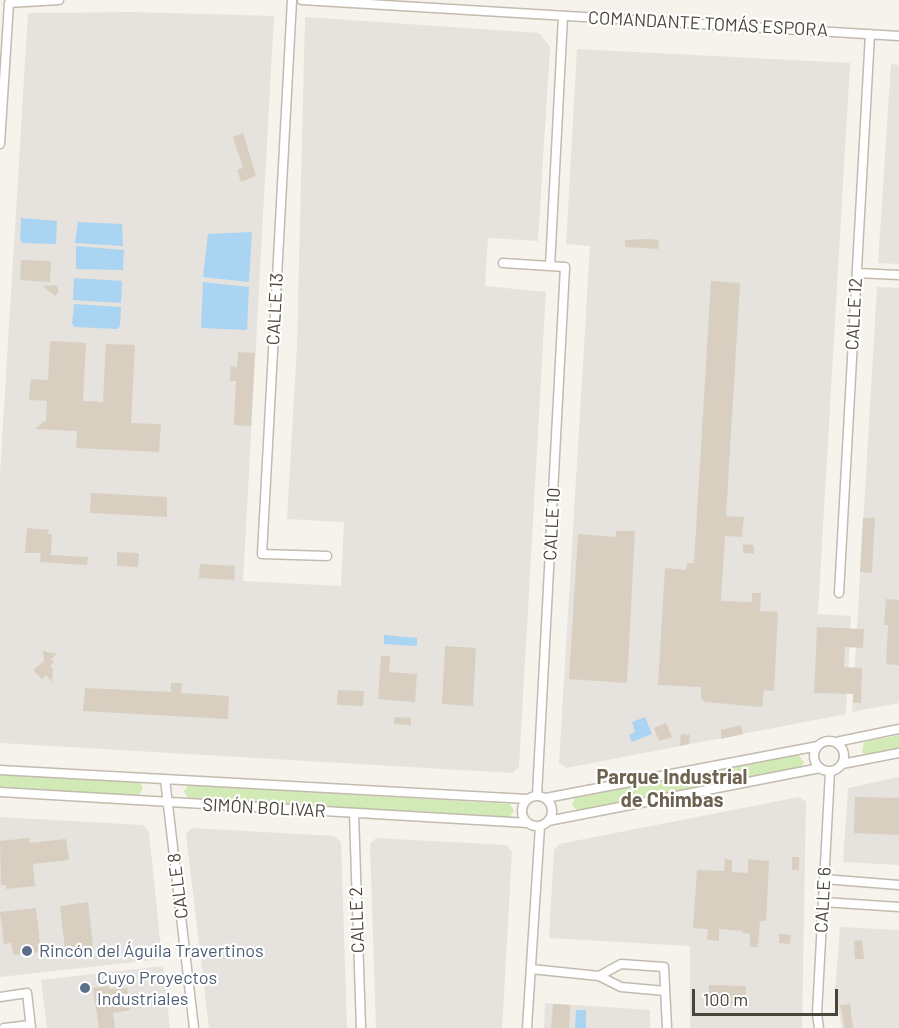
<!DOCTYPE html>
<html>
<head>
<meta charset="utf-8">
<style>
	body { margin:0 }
	#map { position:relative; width:899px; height:1028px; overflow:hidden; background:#f6f3ec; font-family:Barlow,sans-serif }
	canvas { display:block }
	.scale { position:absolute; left:692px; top:989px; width:146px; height:27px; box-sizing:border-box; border:3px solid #4b4439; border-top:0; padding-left:8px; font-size:18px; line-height:21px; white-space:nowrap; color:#4b4439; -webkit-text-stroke:4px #fff; paint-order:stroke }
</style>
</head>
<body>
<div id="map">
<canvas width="899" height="1028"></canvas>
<div class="scale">100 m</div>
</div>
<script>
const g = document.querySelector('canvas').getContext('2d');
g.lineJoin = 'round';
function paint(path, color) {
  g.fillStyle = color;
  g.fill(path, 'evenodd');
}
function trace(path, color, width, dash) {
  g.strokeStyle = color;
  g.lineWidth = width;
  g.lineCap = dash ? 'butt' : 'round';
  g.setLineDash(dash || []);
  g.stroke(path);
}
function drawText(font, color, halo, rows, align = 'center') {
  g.font = font + ' Barlow,sans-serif';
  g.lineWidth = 4.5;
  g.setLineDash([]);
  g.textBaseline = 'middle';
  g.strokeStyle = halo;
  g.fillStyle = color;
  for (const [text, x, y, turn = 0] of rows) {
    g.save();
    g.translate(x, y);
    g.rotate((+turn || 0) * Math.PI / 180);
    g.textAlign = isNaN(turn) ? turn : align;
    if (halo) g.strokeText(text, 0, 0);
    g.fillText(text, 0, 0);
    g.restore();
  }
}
paint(new Path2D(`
	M132,12L274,16L243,581L341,586L344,522L287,519L297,345L305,17L539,33L550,47L538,241L488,238L485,286L546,292L519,767L512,773L0,743V474L28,13Z
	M577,49L850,63L818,614L851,616L846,714L566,768L559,763L590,246L566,244Z
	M891,64L899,65V264L878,263Z
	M877,287L899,288V703L852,712Z
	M899,777V865L843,862L848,788Z
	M799,797L806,802L802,1028H690V946L549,938L554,850L559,844Z
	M0,817L143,825L149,832L162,959L0,977Z
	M192,828L334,836L341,842L347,1028H209L186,834Z
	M376,838L507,845L512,852L502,1028H376L370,844Z
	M840,927L899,930V1028H842L835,992Z
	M163,966L170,1028H47L41,980Z
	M545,1003L650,1010V1028H544Z`), '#e6e2dd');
paint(new Path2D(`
	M899,735V749L866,755L862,752L864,742Z
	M799,755L804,763L800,768L578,811L572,805L575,798Z
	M0,774L140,782L143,788L139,795L0,788Z
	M188,785L510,804L514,811L509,818L188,798L184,791Z`), '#d2eab5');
paint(new Path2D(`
	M21,218L57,221L56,244L23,243L20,240Z
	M78,222L122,224L123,246L75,243Z
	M252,232L249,282L203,277L208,234Z
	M76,246L124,250L123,270L76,269Z
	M74,278L122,281L121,303L73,300Z
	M203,282L249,287L247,330L201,328Z
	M74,304L121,307L120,326L117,329L75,327L72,324Z
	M384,635L417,638V646L384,644Z
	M645,717L652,734L632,742L629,735L635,732L632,722Z
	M576,1010H586V1028H575Z`), '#a9d4f2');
paint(new Path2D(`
	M243,133L256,176L241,182L237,170L243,168L233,137Z
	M649,239L659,240L658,249L625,247V240Z
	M21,260L51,261L50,282L20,280Z
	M711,281L740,283L726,516L744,517L742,537L725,536L721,601L752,602V593H761L760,611L778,612L774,691L764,690L762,707L705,702L701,699V687L658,685L665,568L686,570L687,563H694Z
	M56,285L59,291L55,296L43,286Z
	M50,341L86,343L83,401L103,402L106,344L135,345L131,423L161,424L159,452L76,448L77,431L35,429L46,420L47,401L29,400L31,379L48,380Z
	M238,352L255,353L251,426L234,425L236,381H230L231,366L237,367Z
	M91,493L167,497V517L90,513Z
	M863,518H875L872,573L860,572Z
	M27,528L49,530L48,534H52L51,555L88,557L87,565L40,562L41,553H25Z
	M616,531H635L627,683L569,679L578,534L616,537Z
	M743,544L754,545V554L743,553Z
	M117,552L139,553L138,567L117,566Z
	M200,564L235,566L234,580L199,578Z
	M886,599L899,600V665L886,664L888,625H884Z
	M817,627L864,629L863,648L845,647L844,667L862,668L861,703H853V694L814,693Z
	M445,646L476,648L473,706L442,704Z
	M43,651L57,654L51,659L54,662L50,666L53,669L52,682L46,675L42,679L33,670L44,661Z
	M381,656H390L389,672L417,674L415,702L378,699Z
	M171,683H182L181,693L229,696L228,719L83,711L85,688L171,692Z
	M338,690L364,691L363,706L337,705Z
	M394,717L411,718V725L394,724Z
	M666,723L672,737L659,741L654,728Z
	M741,725L743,734L721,739V730Z
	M681,734L690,735L689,744L680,746Z
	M855,797L899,798V835L854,833Z
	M29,838L30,843L66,839L69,860L33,864L35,886L6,889V885H1L0,841Z
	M792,857H799V870H792Z
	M725,859L732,860V872L748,873V859L769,861L766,921H760L758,947H750V934L742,933L743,931L719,929V941L707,940L708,929L693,928L697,870L724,871Z
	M88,902L93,946L65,949L60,906Z
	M36,908L41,952L13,955L11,943L4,944L0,912Z
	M779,934L791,935L790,944L779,943Z
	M862,940L864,959H855L854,941Z
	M709,985L746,986L745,1005L708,1003Z
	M109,986V989L127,988L130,1010L113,1013L115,1028H99L93,988Z
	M553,1004L570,1005L569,1028H551Z
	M850,1004L853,1028H845L840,1005Z`), '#d8cfc1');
const street = new Path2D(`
	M292,0L262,554L327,556
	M302,0L899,36
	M0,144L9,3L59,0
	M503,263L565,267L537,795
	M550,266L563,16
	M857,273L899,275
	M839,593L870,34
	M814 756a15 15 0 1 1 30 0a15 15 0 1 1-30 0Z
	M836,742L899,729
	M842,764L899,753
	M0,770L527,799
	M165,779L194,1028
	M0,792L528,823
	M522 811a15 15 0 1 1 30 0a15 15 0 1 1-30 0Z
	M546,798L818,746
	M354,813L361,1028
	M548,821L820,768
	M824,879L899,885
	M823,902L899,907
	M531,969L599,976L621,987L665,991
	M599,976L621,964L664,967L667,1028
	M0,997L27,993L31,1028
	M4,1028L30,1025
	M527,1028L540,826
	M819,1028L817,1014L830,771`);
trace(street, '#c2bbae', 11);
trace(street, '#fff', 8);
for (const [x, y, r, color] of [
	[27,951,6,"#5c6f8a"],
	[85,988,6,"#5c6f8a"]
]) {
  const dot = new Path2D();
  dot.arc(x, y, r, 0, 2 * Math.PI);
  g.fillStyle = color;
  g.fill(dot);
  trace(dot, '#fff', 2);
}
drawText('18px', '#4b4439', '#fff', [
	["COMANDANTE TOMÁS ESPORA",708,24,3],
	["CALLE 13",275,309,-87],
	["CALLE 12",854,314,-87],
	["CALLE 10",552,524,-87],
	["SIMÓN BOLIVAR",264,808,3],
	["CALLE 8",178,886,-97],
	["CALLE 6",823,900,-87],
	["CALLE 2",357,920,-92]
]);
drawText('18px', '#4e5e75', '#fff', [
	["Rincón del Águila Travertinos",39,951],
	["Cuyo Proyectos",97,978],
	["Industriales",97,999]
], 'left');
drawText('bold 20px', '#6e6250', '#fff', [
	["Parque Industrial",672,777],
	["de Chimbas",672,800]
]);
</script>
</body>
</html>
